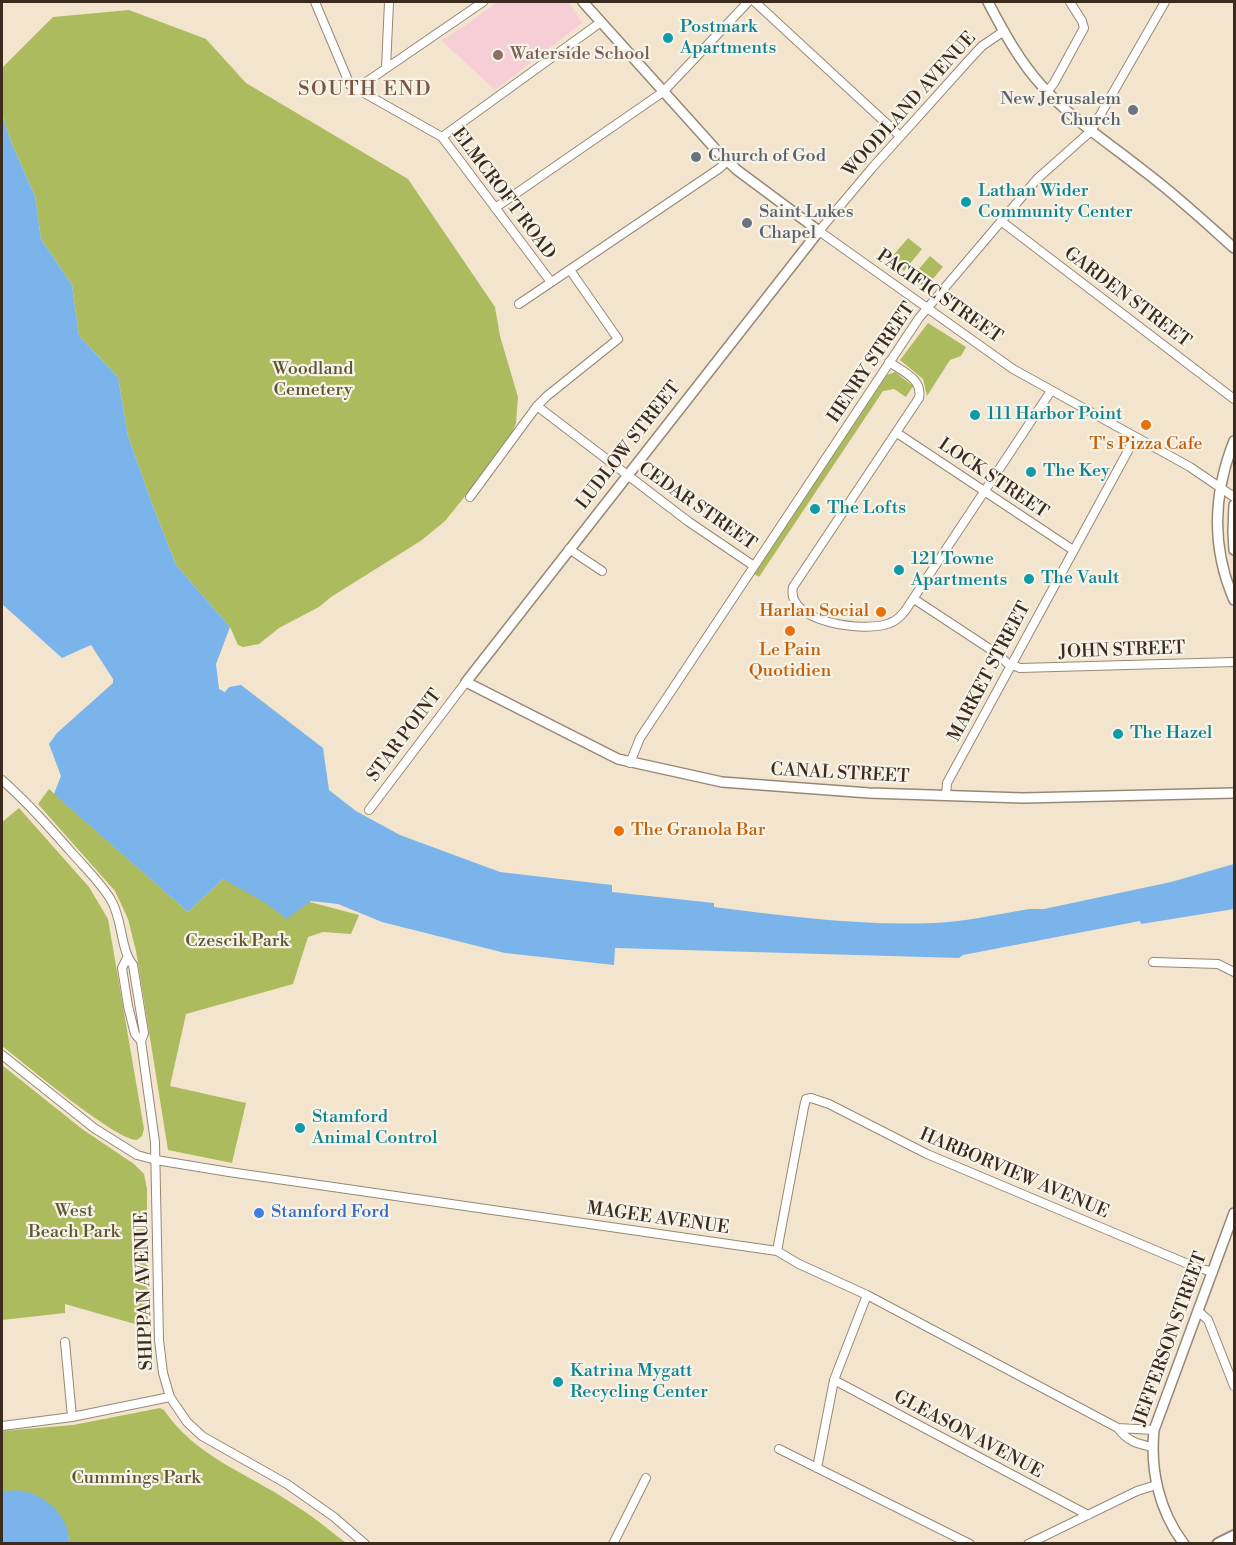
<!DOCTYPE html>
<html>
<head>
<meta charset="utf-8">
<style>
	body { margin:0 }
	#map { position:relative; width:1236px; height:1545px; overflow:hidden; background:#f3e5cd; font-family:"Libre Bodoni",serif }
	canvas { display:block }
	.frame { position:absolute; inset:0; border:3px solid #3b2a1e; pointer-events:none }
</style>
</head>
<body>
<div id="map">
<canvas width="1236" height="1545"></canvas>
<div class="frame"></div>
</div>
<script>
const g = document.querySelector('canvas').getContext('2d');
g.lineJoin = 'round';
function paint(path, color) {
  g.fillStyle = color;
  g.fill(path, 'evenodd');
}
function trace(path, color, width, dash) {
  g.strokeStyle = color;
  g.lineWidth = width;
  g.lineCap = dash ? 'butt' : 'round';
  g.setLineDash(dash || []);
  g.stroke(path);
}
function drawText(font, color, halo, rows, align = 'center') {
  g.font = font + ' "Libre Bodoni",serif';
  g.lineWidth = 4.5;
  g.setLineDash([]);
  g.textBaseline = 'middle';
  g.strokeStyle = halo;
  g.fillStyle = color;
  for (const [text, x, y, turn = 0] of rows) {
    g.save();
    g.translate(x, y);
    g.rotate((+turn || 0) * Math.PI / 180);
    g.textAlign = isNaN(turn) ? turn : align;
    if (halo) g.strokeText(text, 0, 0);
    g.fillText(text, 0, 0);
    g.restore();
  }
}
paint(new Path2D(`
	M497,2H569L582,23L495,90L441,40L462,28Z`), '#f6cfd6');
paint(new Path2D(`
	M129,10L206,39L246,83L408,179L495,307L500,336L518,397L516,423L508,443L445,521L422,540L331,597L319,607L279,628L259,644L243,647L238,645L230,627L176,565L153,506L128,436L118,377L79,336L72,285L41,239L35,196L11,142L2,114V68L53,17Z
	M908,238L922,249L904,271L890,259Z
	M930,256L943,267L925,288L912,277Z
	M928,323L966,347L961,356L950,360L927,396L923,379L900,360Z
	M895,372L913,386L906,397L894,389L883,391L759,577L754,574L887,375Z
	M49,789L188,912L223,879L359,915L351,934L323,932L308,937L293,984L186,1014L170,1086L246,1103L232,1163L168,1150L136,951L128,919L115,891L38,804Z
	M19,808L89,887L108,919L144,1129L142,1136L137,1140C115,1140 24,1063 2,1046V822Z
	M2,1065L82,1129L134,1164L144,1174L147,1189V1256L151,1305L149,1328L65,1304V1313L2,1320Z
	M160,1408L164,1410C196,1457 245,1472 290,1502C310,1514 328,1529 346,1543H69V1537L2,1491V1431L73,1425Z`), '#acbb5e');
paint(new Path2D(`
	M2,114L11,142L35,196L41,239L72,285L79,336L118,377L128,436L153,506L176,565L230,627L216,664L219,689L225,692L229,687L241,685L323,748L329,790L356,811L400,835L500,872L612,885V892L714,903V907C787,916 860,926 934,923C965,922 998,914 1029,909H1044L1171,882L1234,864V909L1141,924L1140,921L963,955L959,958L615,948L614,965L505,953L382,922L338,904L311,901L287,919L264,902L223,879L188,912L54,794L61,776L49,744L57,733L113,683V679L91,645L62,658L2,604Z
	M2,1491C8,1491 15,1490 21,1491C46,1494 70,1517 69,1543H2Z`), '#7bb4eb');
const minor = new Path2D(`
	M315,2L350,85L442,137L551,282
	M755,2L900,136
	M1004,31L982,46L969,60L872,168L819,231L1013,369L1190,467L1234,497
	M386,68L389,2
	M356,89L483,2
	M1047,92L1054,83L1084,28L1082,21L1070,2
	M442,137L601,22
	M495,208L663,92L748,2
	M1001,221L1234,399
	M519,304L720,168L727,161
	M889,362C902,371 923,379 919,398L793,587C785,623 867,633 890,623C896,621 901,616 905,611L1051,391
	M537,406L689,522L754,566
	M897,433L1073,550
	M470,497L537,406L547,396L618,339L570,270
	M569,549L602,571
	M914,599L999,655L1007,663L1020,668L1234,662
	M630,763L640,738L919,318L1037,179L1091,131L1165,2
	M2,780C27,802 50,828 73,854C86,869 101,883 111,900C123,920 120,949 133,965L144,1033L141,1041L155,1142L159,1340L163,1373L170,1397L187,1422L202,1436L287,1484L334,1517L365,1544
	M946,795L947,783L1135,438
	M369,810L466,682
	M127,958L122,968L128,1006L135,1034L141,1041
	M1153,962L1218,964L1234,972
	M2,1055L94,1128L137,1155L156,1160L229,1172L777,1251L799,1264L867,1295L1118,1428C1127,1441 1137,1444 1153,1447
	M777,1251L804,1107L806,1099L811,1098L829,1104L927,1154L1195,1267L1213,1272
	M1198,1311L1208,1320L1234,1386
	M65,1342L72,1417
	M834,1380L1088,1515
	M2,1426L72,1417L170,1397
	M1118,1428L1154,1430
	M779,1449L970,1544
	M817,1468L834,1380L867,1295
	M613,1544L646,1478
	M1028,1544L1137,1491L1156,1485`);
const tertiary = new Path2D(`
	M583,2L718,152L737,170L819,231L466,682L618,759L722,782L869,793L1023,798L1234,793
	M988,2C1003,31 1020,62 1042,86C1072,120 1109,143 1144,171C1176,195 1205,222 1234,248
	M1234,441C1213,494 1211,547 1234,600
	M1234,505L1233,532L1234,550
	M1184,1544C1159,1511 1150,1470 1154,1430L1234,1213`);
const secondary = new Path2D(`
	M1218,1544L1234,1536`);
trace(minor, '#978876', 10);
trace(tertiary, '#978876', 12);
trace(secondary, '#978876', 14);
trace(minor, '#fff', 8);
trace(tertiary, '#fff', 9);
trace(secondary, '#fff', 10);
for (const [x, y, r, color] of [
	[668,38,6,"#0f9aa8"],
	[498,55,6,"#8d6e63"],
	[1133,110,6,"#6b7280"],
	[696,157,6,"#6b7280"],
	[966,202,6,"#0f9aa8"],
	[747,223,6,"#6b7280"],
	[975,415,6,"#0f9aa8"],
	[1146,425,6,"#e8710a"],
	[1031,472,6,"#0f9aa8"],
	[815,509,6,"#0f9aa8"],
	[899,570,6,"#0f9aa8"],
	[1029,579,6,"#0f9aa8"],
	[881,612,6,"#e8710a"],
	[790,631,6,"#e8710a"],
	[1118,734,6,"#0f9aa8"],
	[619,831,6,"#e8710a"],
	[300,1128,6,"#0f9aa8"],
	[259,1213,6,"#3f7fe0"],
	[558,1382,6,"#0f9aa8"]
]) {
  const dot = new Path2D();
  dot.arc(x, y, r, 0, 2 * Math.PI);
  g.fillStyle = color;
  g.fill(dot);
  trace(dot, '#f7f3e8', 2);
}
drawText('18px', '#0d838f', '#f7f3e8', [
	["Postmark",680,28],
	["Apartments",680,49],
	["Lathan Wider",978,192],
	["Community Center",978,213],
	["111 Harbor Point",987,415],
	["The Key",1043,472],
	["The Lofts",827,509],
	["121 Towne",911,560],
	["Apartments",911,581],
	["The Vault",1041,579],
	["The Hazel",1130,734],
	["Stamford",312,1118],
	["Animal Control",312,1139],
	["Katrina Mygatt",570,1372],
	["Recycling Center",570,1393]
], 'left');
drawText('18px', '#785e54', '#f7f3e8', [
	["Waterside School",510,55]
], 'left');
drawText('18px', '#5b616d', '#f7f3e8', [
	["New Jerusalem",1121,100,"right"],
	["Church",1121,121,"right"],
	["Church of God",708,157],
	["Saint Lukes",759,213],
	["Chapel",759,234]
], 'left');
drawText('18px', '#3b2a1e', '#f7f3e8', [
	["WOODLAND AVENUE",910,105,-48],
	["ELMCROFT ROAD",503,194,53],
	["PACIFIC STREET",939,297,35],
	["GARDEN STREET",1127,298,37],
	["HENRY STREET",872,363,-56],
	["LUDLOW STREET",629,446,-52],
	["LOCK STREET",993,479,34],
	["CEDAR STREET",697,507,35],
	["JOHN STREET",1122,651,-2],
	["MARKET STREET",990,672,-62],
	["STAR POINT",405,736,-53],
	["CANAL STREET",840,774,3],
	["HARBORVIEW AVENUE",1014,1174,23],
	["MAGEE AVENUE",658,1219,8],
	["SHIPPAN AVENUE",145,1291,-92],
	["JEFFERSON STREET",1171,1339,-70],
	["GLEASON AVENUE",968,1435,28]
]);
drawText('18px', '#5d5631', '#f7f3e8', [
	["Woodland",313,370],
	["Cemetery",313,391],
	["Czescik Park",237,942],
	["West",74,1212],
	["Beach Park",74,1233],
	["Cummings Park",136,1479]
]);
drawText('18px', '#c56008', '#f7f3e8', [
	["T's Pizza Cafe",1146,445],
	["Harlan Social",869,612,"right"],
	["Le Pain",790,651],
	["Quotidien",790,672],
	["The Granola Bar",631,831,"left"]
]);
drawText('18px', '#366cbe', '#f7f3e8', [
	["Stamford Ford",271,1213]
], 'left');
g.letterSpacing = '1.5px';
drawText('20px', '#785544', '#f7f3e8', [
	["SOUTH END",365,90]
]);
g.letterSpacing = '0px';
</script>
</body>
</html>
